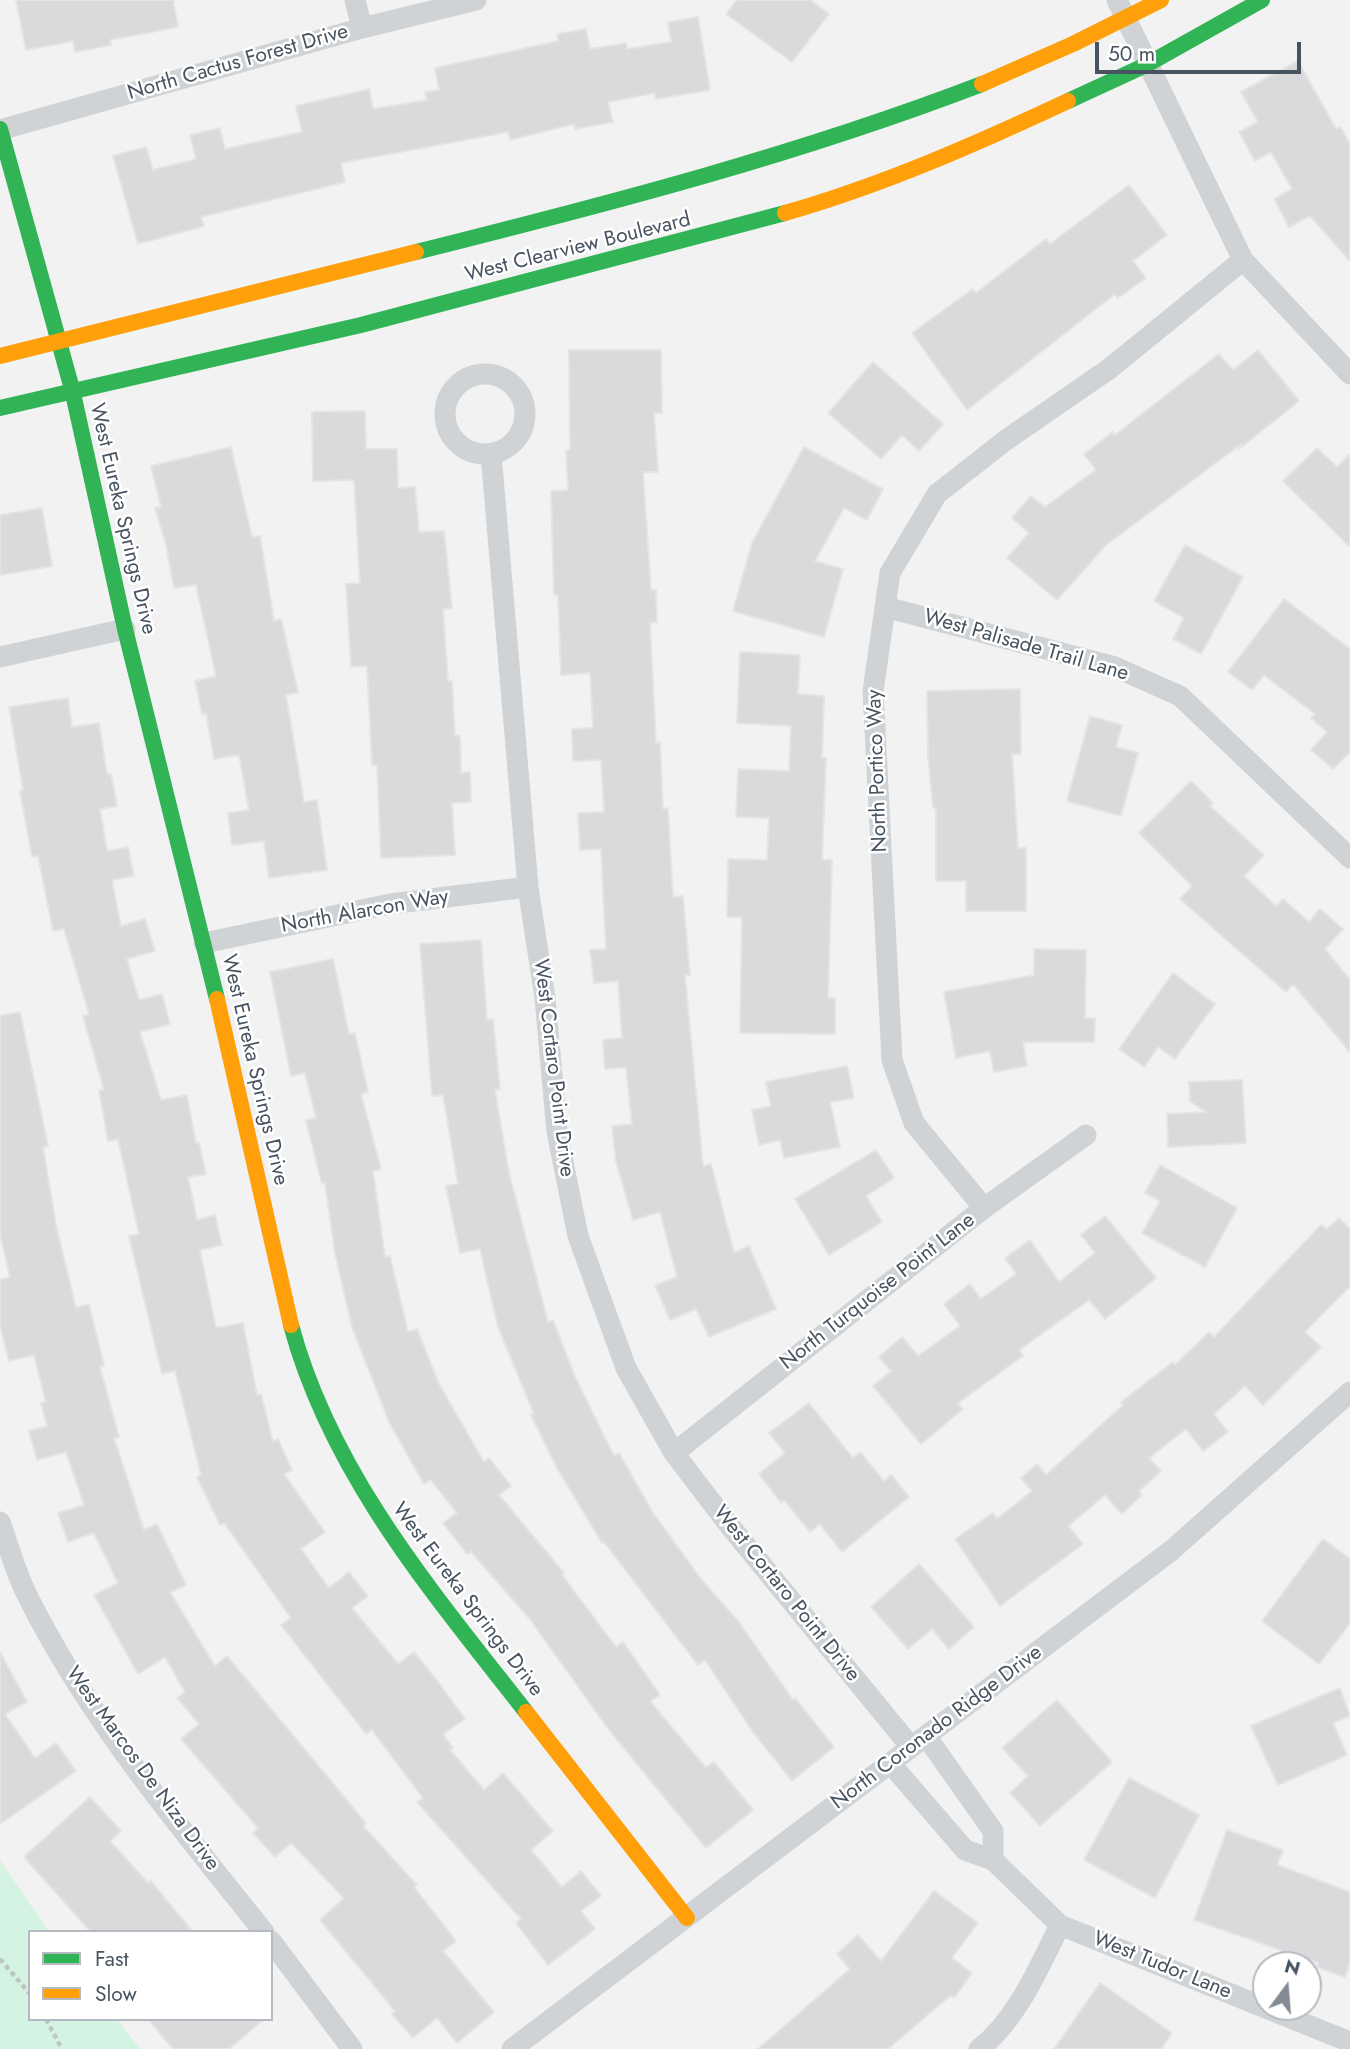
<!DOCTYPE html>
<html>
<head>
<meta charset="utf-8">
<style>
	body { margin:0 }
	#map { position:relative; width:1350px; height:2049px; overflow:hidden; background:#f3f2f2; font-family:Jost,sans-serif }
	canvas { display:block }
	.legend { position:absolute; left:28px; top:1930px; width:245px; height:91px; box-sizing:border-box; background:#fff; border:2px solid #b5bac0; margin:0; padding:9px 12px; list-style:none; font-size:21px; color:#475361 }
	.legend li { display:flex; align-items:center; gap:14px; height:35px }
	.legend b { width:35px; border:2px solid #b5bac0 }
	.north { position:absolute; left:1252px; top:1951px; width:70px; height:70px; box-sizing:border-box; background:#fff; border:2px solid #b5bac0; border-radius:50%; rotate:16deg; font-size:19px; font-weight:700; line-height:28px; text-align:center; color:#475361 }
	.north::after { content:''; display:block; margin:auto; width:24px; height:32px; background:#838b94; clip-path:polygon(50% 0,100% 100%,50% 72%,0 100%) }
	.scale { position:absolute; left:1095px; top:42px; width:206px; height:32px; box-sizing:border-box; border:4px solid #475361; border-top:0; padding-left:9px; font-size:21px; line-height:24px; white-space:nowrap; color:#475361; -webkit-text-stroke:5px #fff; paint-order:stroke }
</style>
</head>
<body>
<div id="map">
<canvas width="1350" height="2049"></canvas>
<ul class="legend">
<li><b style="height:9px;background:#30b455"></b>Fast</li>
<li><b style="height:9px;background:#ff9f0a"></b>Slow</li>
</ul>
<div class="north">N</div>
<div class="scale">50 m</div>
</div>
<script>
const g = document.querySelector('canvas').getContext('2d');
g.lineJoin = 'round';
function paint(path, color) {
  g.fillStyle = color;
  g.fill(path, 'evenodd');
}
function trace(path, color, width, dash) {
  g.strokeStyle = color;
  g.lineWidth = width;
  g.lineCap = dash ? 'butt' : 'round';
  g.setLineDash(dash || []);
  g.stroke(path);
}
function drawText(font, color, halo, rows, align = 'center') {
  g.font = font + ' Jost,sans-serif';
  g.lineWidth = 5;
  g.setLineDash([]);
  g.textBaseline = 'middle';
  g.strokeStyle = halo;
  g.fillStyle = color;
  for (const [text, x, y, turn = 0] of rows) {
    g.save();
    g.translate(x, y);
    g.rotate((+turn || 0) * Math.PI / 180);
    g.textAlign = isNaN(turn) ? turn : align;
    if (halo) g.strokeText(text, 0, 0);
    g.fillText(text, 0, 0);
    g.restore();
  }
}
paint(new Path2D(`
	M0,1860L49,1932H30V2019H117L140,2049H0Z`), '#d5f3e3');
const building = new Path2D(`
	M16,0H173L178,27L110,40L111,45L75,52L73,41L26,50Z
	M737,0H810L829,14L792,62L726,14Z
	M698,17L710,90L656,99L655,93L608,102L613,122L575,129L574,124L510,140L508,132L341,163L345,182L201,217L204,226L138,244L113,156L146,147L153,170L196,159L190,135L220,128L225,149L302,132L296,106L369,89L373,109L427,100L425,92L439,90L435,68L558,41L557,34L586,29L590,49L626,43L627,49L671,42L668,22Z
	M1298,61L1336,129L1340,127L1350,144V261L1310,216L1289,227L1274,199L1292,189L1271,152L1255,161L1239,132L1258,122L1241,92Z
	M1129,185L1167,235L1133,261L1146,278L1118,298L1115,294L967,410L912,333L973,289L976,293L1046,239L1050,244Z
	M569,350H661L662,413H654L658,472H643L651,590H656L657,622L650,623L656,743L660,742L663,809L668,808L673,897L683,896L690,975H685L703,1166L711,1164L734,1253L749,1246L776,1309L709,1337L696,1309L670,1320L655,1285L677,1277L660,1212L633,1220L616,1162L612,1126L632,1124L626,1067L605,1069L603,1040L622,1038L618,981L594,983L590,950L606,949L601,849L580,850L578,813L604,812L601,760L573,761L572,729L593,728L590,673L561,675L558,595H554L551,491L568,490L566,450H570Z
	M1258,350L1299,401L1238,450L1241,444L1106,545L1057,600L1007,558L1029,533L1012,518L1031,496L1045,507L1096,470L1084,454L1113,432L1115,435L1219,354L1233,370Z
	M873,362L943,424L919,451L902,435L881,459L828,413Z
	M365,411L366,449H397L398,488L415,487L419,532L444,531L452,608L443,609L448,681H452L455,736H460L461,773L470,772L471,802L452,803L455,855L381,858L377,765H372L367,666L351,667L346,584L360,583L354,480L313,481L312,412Z
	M231,447L252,537L260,536L274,621L281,619L298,692L286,695L304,802L317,800L327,870L269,878L264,841L232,845L228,813L249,810L239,755L214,759L206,713L202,714L195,681L216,676L196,585L174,588L166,545L155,508L161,507L151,466Z
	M804,447L883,489L867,520L844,508L815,561L843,569L824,637L733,611L752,543Z
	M1317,448L1337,467L1350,454V547L1283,481Z
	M42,508L52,566L0,575V515Z
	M1185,545L1243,577L1201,654L1173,639L1184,618L1154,601Z
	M1284,599L1350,649V752L1333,769L1311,750L1327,732L1311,718L1315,714L1264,675L1252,690L1228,672Z
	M740,652L800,655L798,694L824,696L822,758H826L822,860H832L828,998H835V1034L740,1033L742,917H727L728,859L767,860L769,818L736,817L738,769L789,771L791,726L737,723Z
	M1020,689L1021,754H1012L1018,848H1026V911H966V881H936V808H933L928,756L927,691Z
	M68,698L72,727L99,723L107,774H111L117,806L100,809L107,851L128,847L134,876L112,880L121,926L145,919L155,951L127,959L139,1000L162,994L170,1024L140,1032L161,1100L187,1095L196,1143L199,1142L206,1174L188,1177L197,1220L215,1215L222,1245L200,1250L216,1328L243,1323L257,1395L261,1394L273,1442L278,1439L292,1470L284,1474L325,1532L301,1549L329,1588L349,1572L368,1596L352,1608L398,1664L414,1652L436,1679L465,1719L443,1734L453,1748L450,1750L484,1790L503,1773L553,1831L531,1850L562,1887L581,1871L601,1896L581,1911L595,1929L548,1965L516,1923L521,1919L417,1802L423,1798L372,1730L366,1734L281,1625L291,1618L224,1523L220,1525L197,1477L201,1475L175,1371L162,1374L129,1236L139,1234L118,1139L108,1141L99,1090H104L83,1016L89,1014L64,929L53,931L38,856L32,857L20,791L23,790L9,707Z
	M1090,716L1122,725L1116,747L1138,753L1121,816L1067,801Z
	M1191,781L1213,803L1210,806L1264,855L1244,876L1276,906L1283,899L1309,922L1320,909L1343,929L1325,949L1350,980V1052L1293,984L1286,992L1180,899L1192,886L1139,833Z
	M481,940L487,1020L493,1019L500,1089L495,1090L509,1173L548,1322L553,1320L576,1379L614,1456L619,1453L653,1513L701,1579L738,1621L793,1700L795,1698L834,1747L792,1781L753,1732L705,1660L698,1665L604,1542L602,1543L557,1468L531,1415L534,1414L498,1327L480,1249L460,1253L446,1186L458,1184L443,1095L432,1096L420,944Z
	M1034,949L1086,950L1085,1018H1095L1094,1042H1023L1027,1066L994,1072L990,1051L956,1058L944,992L1034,975Z
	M333,959L349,1034L355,1033L368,1092L361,1094L381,1169L373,1171L385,1257L390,1256L408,1332L417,1329L439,1384L484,1462L489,1458L511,1486L499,1495L564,1573L562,1575L616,1647L623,1642L660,1695L650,1701L706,1768L714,1762L753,1810L706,1848L609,1730L529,1618L471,1552L467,1554L443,1523L457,1513L431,1480L424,1484L389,1422L352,1327L335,1253L325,1183L322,1184L306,1120L316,1118L305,1073L291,1076L270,972Z
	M1173,973L1215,1004L1175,1059L1158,1047L1144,1067L1119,1049Z
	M20,1012L48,1146L43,1147L56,1225L76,1308L89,1304L104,1366L100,1367L119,1437L114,1438L144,1530L157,1524L186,1585L170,1592L215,1666L227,1656L366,1823L363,1826L417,1885L414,1887L456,1941L443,1951L494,2012L457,2043L437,2018L413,2038L392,2014L395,2011L320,1920L344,1898L291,1843L275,1857L253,1833L258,1828L181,1739L199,1724L177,1698L185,1692L165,1657L138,1674L94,1595L118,1583L94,1533L68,1542L58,1513L84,1505L66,1452L37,1460L29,1431L47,1426L41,1403L46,1402L34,1355L9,1361L0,1325V1280L10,1277L0,1234V1016Z
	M847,1066L854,1098L830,1102L840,1147L784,1158L780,1140L759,1145L752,1110L771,1106L766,1082Z
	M1242,1080L1246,1143L1168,1147L1167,1114L1206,1112L1190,1101L1189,1082Z
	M876,1150L894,1178L866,1196L882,1222L829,1255L795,1199Z
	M1160,1165L1237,1208L1205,1267L1142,1233L1160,1201L1145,1193Z
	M1105,1216L1156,1278L1105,1319L1089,1300L1019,1350L1023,1356L958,1403L963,1409L921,1444L873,1386L891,1371L879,1357L902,1337L918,1356L960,1326L944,1304L970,1284L981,1299L1016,1274L1005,1258L1030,1240L1059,1282L1095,1253L1081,1235Z
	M1339,1218L1350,1229V1286L1305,1332L1321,1347L1263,1405L1245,1386L1214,1414L1228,1432L1203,1451L1186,1429L1149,1458L1161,1471L1139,1491L1142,1495L1122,1514L1105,1495L1068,1526L1083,1544L1000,1606L955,1539L993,1513L997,1519L1032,1491L1021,1478L1037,1464L1046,1475L1123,1405L1121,1402L1173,1362L1175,1365L1209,1332L1214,1337L1321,1225L1327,1229Z
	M809,1403L853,1458L860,1452L884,1481L891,1475L909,1497L842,1552L820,1524L810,1532L784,1500L781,1503L759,1474L785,1453L769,1433Z
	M1323,1539L1350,1559V1623L1319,1664L1262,1621Z
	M919,1564L974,1627L949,1649L932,1629L908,1649L871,1607Z
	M0,1652L27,1702L5,1714L35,1758L56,1743L76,1771L0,1824Z
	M1340,1688L1350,1716L1333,1723L1347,1755L1278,1785L1251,1726Z
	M1057,1700L1112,1762L1040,1826L1010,1793L1028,1776L1002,1748Z
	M1129,1778L1199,1815L1155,1898L1084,1860Z
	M90,1797L121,1831L110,1841L148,1883L150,1880L193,1932H91L24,1857Z
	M1227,1830L1283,1850L1277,1865L1350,1892V1962L1345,1977L1317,1967L1318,1963L1194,1920Z
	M934,1891L978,1923L952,1958L972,1973L954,1998L951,1995L888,2049H758L850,1969L837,1954L858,1935L881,1961Z
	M1100,1983L1172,2033L1161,2049H1054Z
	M148,2019H264L229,2049H173Z`);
paint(building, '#dadadd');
trace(building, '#e4e4e5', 2);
trace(new Path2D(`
	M0,1959L30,1994
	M46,2019L62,2049`), '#bbc8c5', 4.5, [5, 3.5]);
trace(new Path2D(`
	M355,0L362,28
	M1117,0L1243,260L1350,374
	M0,130L362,28L476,0
	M445 414a40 40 0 1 1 80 0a40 40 0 1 1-80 0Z
	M491,454L528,887L545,998L557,1132L578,1236L626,1368L674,1453L729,1525L911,1747
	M885,607L1115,667L1180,696L1350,858
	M0,657L125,629
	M204,943L390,904L528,887
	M984,1208L914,1123L892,1060L873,691L890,573L937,494L1006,440L1109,369L1243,260
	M674,1453L984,1208L1086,1135
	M0,1522C9,1547 16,1574 28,1597C89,1719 179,1826 264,1932
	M890,1763L965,1850L993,1860V1831L926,1736
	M993,1860L1060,1925L1350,2042
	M271,1941L352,2049
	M512,2049L1172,1550L1350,1392
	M979,2049C1017,2020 1039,1967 1060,1925`), '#d0d3d5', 21);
trace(new Path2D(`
	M1068,101L1146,65L1262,0
	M0,129L72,389L125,629L217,999
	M416,252C608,204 797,155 982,84
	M0,408L361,325L785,213
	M291,1325C331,1474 433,1593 526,1712`), '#30b455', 16);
trace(new Path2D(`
	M982,84L1073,44L1161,0
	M785,213C883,185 976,144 1068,101
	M0,356L416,252
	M217,999L291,1325
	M526,1712L687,1918`), '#ff9f0a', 16);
drawText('21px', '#475361', '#fff', [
	["North Cactus Forest Drive",238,63,-16],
	["West Clearview Boulevard",578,248,-14],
	["West Eureka Springs Drive",122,519,77],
	["West Palisade Trail Lane",1026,646,16],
	["North Portico Way",878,771,-92],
	["North Alarcon Way",365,912,-10],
	["West Cortaro Point Drive",553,1068,83],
	["West Eureka Springs Drive",254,1070,77],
	["North Turquoise Point Lane",878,1292,-38],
	["West Cortaro Point Drive",786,1594,51],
	["West Eureka Springs Drive",467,1600,53],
	["North Coronado Ridge Drive",937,1728,-37],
	["West Marcos De Niza Drive",142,1769,54],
	["West Tudor Lane",1162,1966,22]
]);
</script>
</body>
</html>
